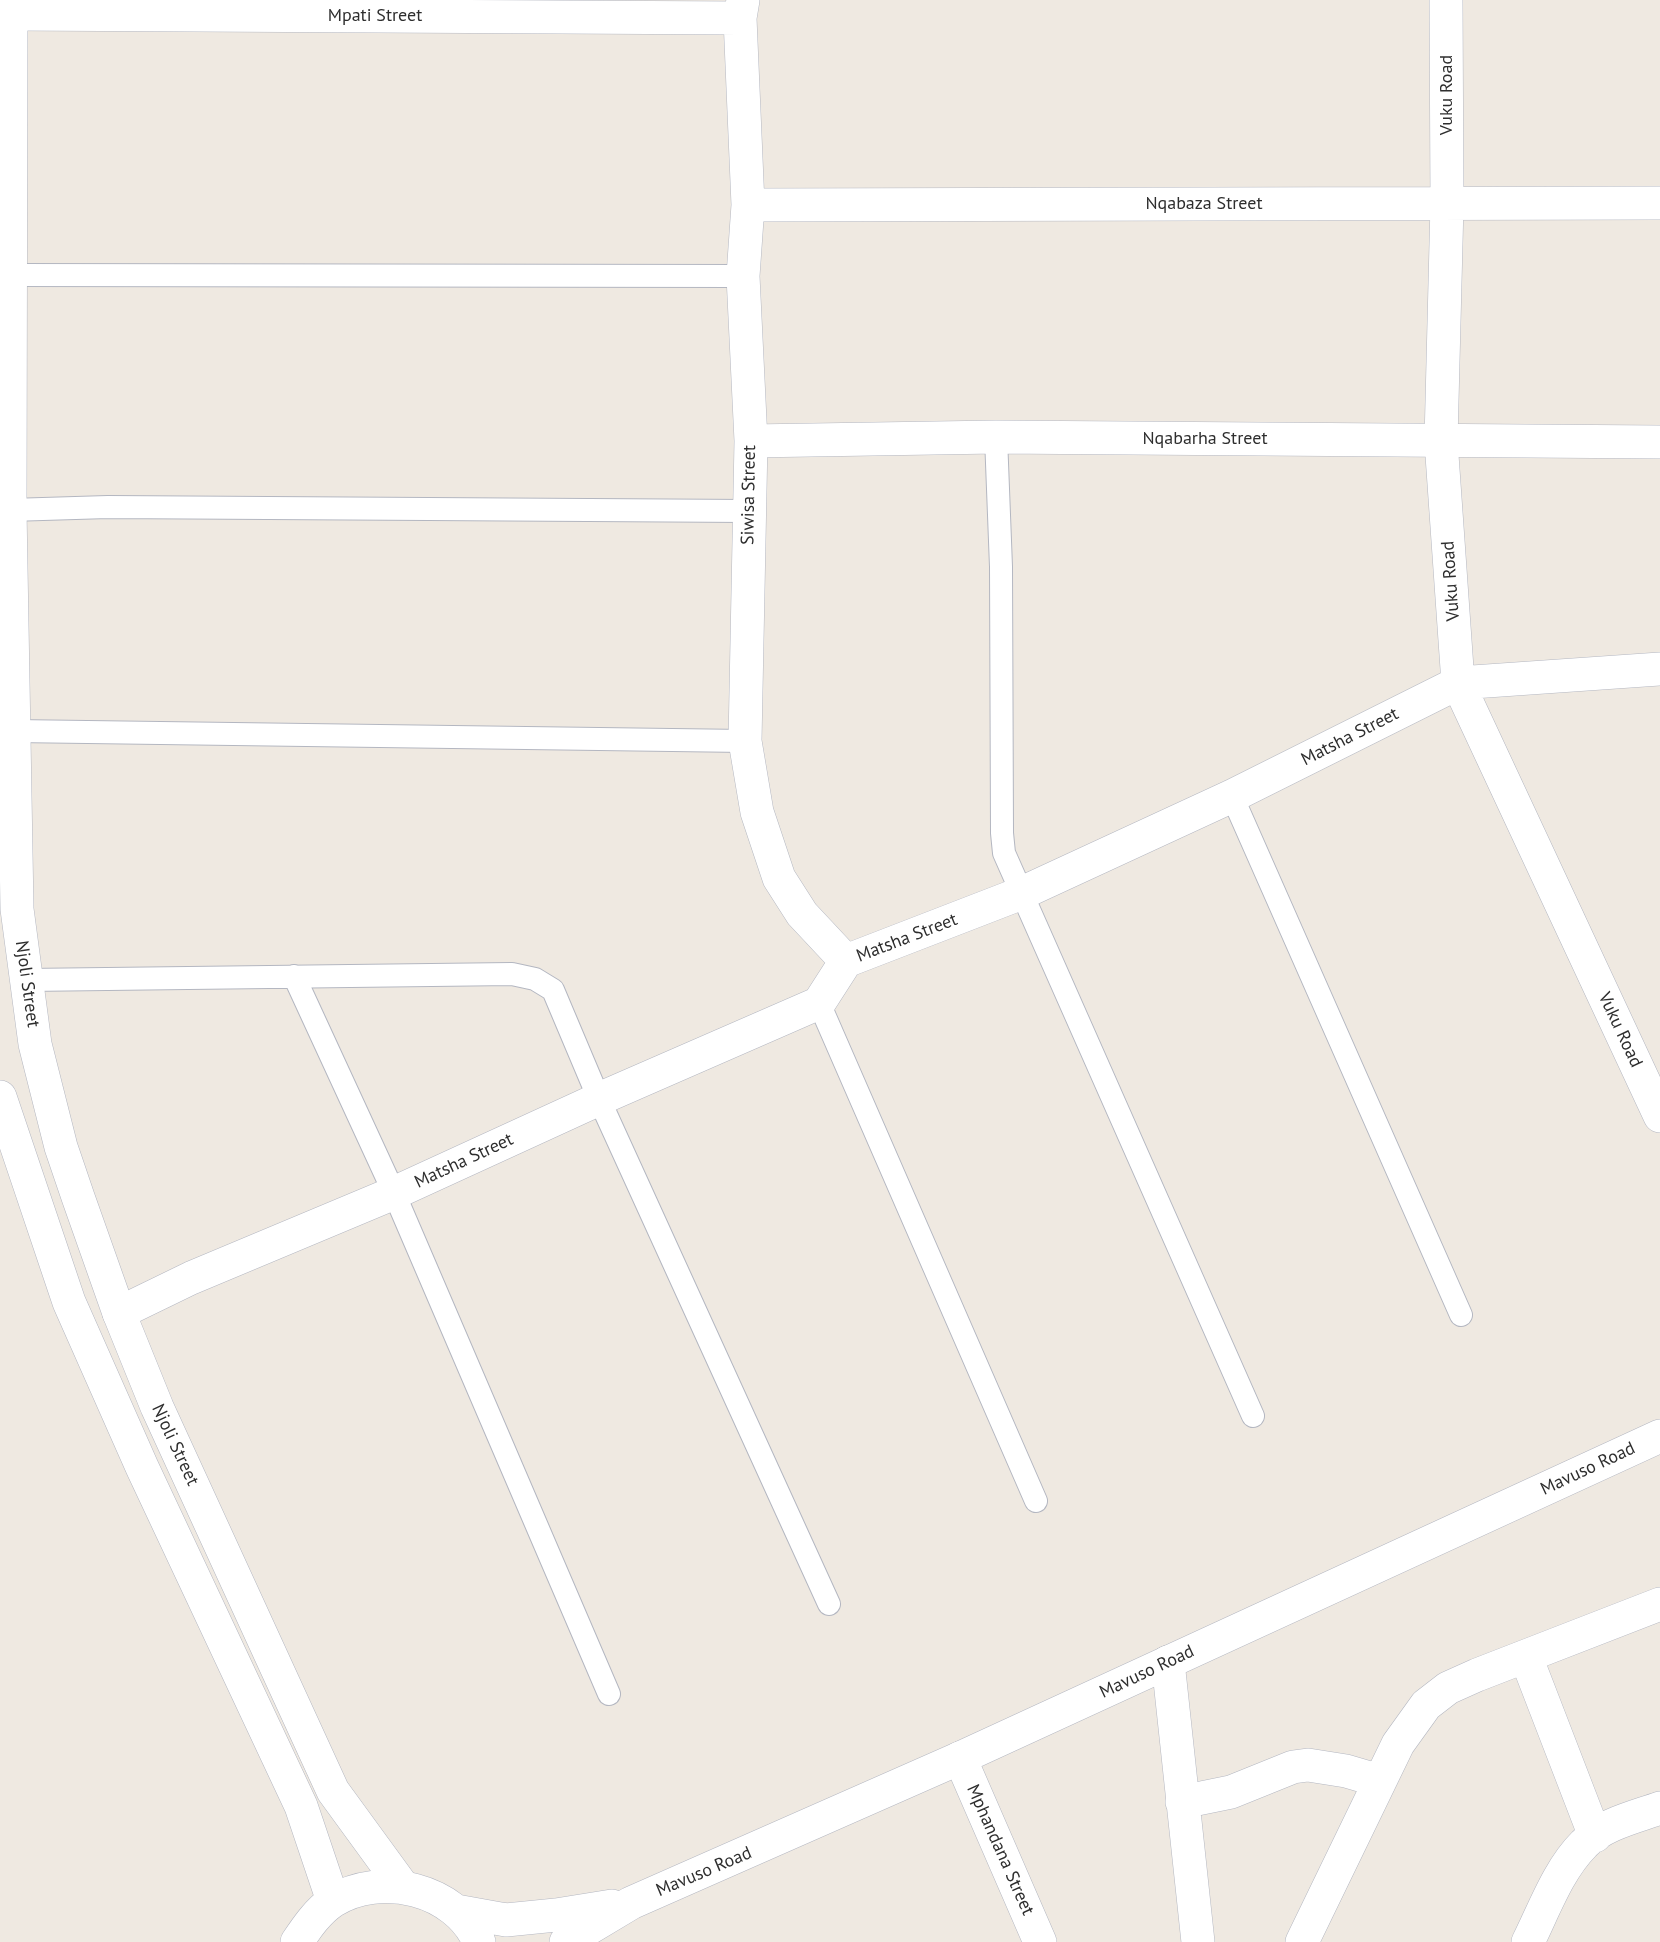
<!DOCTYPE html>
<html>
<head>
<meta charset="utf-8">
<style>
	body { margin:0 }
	canvas { display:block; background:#efe9e1 }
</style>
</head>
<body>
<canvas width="1660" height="1942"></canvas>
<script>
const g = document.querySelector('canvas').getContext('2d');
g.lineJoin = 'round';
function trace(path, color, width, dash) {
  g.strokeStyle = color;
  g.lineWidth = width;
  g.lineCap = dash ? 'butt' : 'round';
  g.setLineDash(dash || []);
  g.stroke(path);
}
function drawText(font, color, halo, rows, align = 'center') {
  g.font = font + ' "PT Sans",sans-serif';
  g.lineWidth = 4.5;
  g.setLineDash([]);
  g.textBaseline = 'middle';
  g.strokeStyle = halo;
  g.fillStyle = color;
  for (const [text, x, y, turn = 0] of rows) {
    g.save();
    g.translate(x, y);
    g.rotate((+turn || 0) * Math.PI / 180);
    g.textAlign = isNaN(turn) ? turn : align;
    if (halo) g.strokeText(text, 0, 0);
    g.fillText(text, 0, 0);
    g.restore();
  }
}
const lane = new Path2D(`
	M10,275L743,276
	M996,437L1001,567L1002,833L1004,853L1253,1416
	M10,510L108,507L748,511
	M14,731L745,741
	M1232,796L1461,1315
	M294,976L394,1193L609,1694
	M26,980L512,974L535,979L553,990L599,1099L829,1604
	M819,1003L1036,1501`);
const street = new Path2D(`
	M743,0L740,18L748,205L743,276L751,441L745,741L757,812L779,878L802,914L846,961
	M1446,0L1447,204L1441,441L1458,683L1660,1116
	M11,14L740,18
	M748,205L1660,203
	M751,441L996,437L1660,442
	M119,1313L191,1278L394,1193L599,1099L819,1003L846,961L1022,893L1232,796L1458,683L1660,669
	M1526,1657L1595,1836
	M1168,1662L1198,1942
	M960,1758L1040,1942
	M1182,1802L1231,1792L1293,1767L1308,1765L1346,1771L1380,1781
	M1302,1942L1398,1744L1426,1705L1448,1688L1477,1675L1660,1604
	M1528,1942C1544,1910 1558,1870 1584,1844C1603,1824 1635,1817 1660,1808`);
const secondary = new Path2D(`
	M11,0L10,510L17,909L35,1044L61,1147L78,1197L119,1313L157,1407L333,1791L403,1887
	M0,1097L69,1302L142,1467L301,1806L333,1901
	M456,1911L506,1920L556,1915L612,1906
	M297,1942C307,1927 318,1911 333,1901C381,1871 456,1889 479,1942
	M566,1942L631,1903L960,1758L1660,1436`);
trace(lane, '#b4b7c1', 24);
trace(street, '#b4b7c1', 34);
trace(secondary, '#b4b7c1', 34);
trace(lane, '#fff', 22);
trace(street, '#fff', 33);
trace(secondary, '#fff', 33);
drawText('18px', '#2e2e2e', '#fff', [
	["Mpati Street",375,16],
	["Vuku Road",1447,95,-90],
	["Nqabaza Street",1204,204],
	["Nqabarha Street",1205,439],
	["Siwisa Street",749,495,-89],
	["Vuku Road",1451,581,-94],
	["Matsha Street",1350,737,-27],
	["Matsha Street",907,938,-21],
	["Njoli Street",27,984,82],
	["Vuku Road",1620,1030,65],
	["Matsha Street",464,1161,-25],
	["Njoli Street",175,1445,65],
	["Mavuso Road",1588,1469,-25],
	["Mavuso Road",1147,1672,-25],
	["Mphandana Street",1000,1850,66],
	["Mavuso Road",704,1872,-23]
]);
</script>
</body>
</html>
